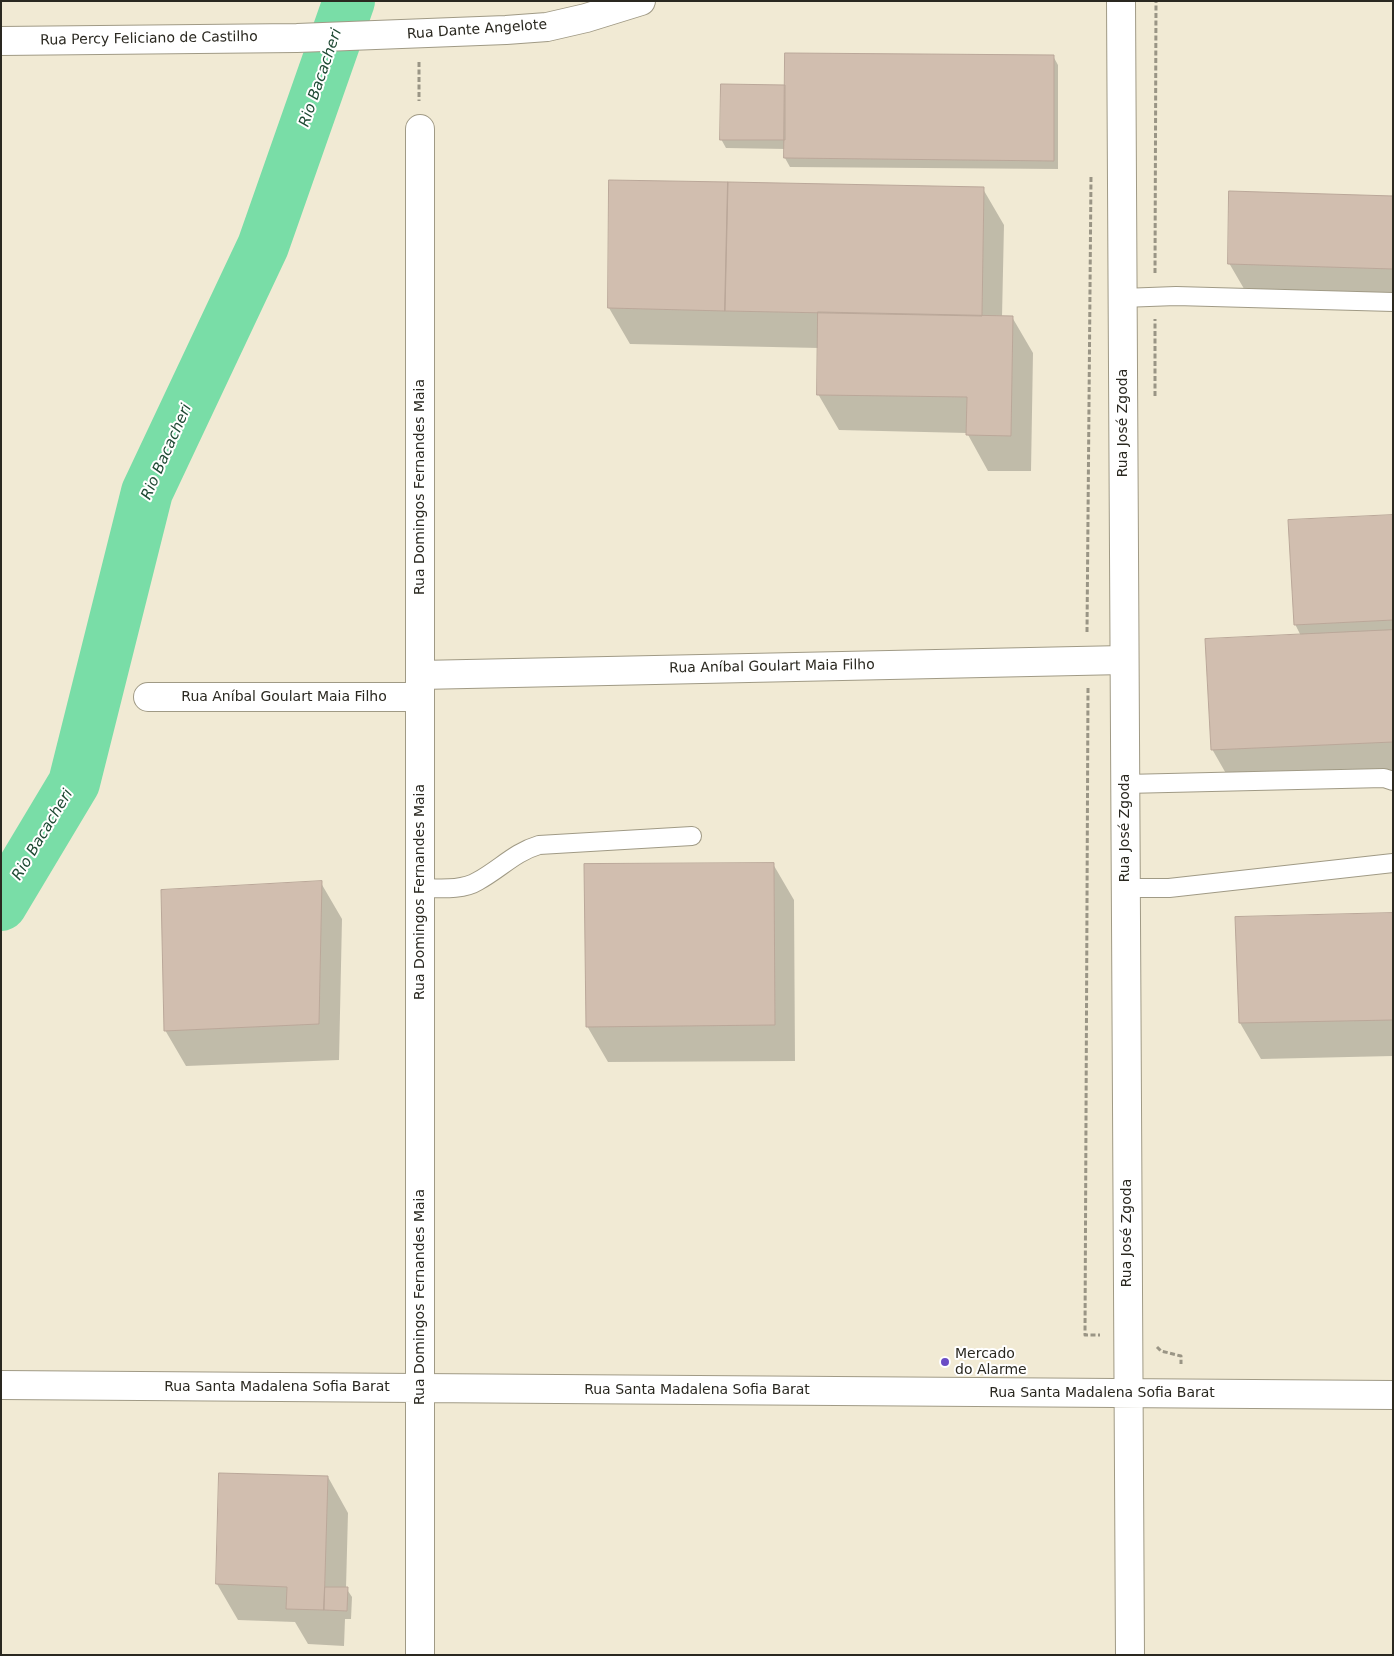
<!DOCTYPE html>
<html>
<head>
<meta charset="utf-8">
<style>
	body { margin:0 }
	#map { position:relative; width:1394px; height:1656px; overflow:hidden; background:#f1ead4; font-family:"DejaVu Sans",sans-serif }
	canvas { display:block }
	.frame { position:absolute; inset:0; border:2px solid #2a2820; pointer-events:none }
</style>
</head>
<body>
<div id="map">
<canvas width="1394" height="1656"></canvas>
<div class="frame"></div>
</div>
<script>
const g = document.querySelector('canvas').getContext('2d');
g.lineJoin = 'round';
function paint(path, color) {
  g.fillStyle = color;
  g.fill(path, 'evenodd');
}
function trace(path, color, width, dash) {
  g.strokeStyle = color;
  g.lineWidth = width;
  g.lineCap = dash ? 'butt' : 'round';
  g.setLineDash(dash || []);
  g.stroke(path);
}
function drawText(font, color, halo, rows, align = 'center') {
  g.font = font + ' "DejaVu Sans",sans-serif';
  g.lineWidth = 4;
  g.setLineDash([]);
  g.textBaseline = 'middle';
  g.strokeStyle = halo;
  g.fillStyle = color;
  for (const [text, x, y, turn = 0] of rows) {
    g.save();
    g.translate(x, y);
    g.rotate((+turn || 0) * Math.PI / 180);
    g.textAlign = isNaN(turn) ? turn : align;
    if (halo) g.strokeText(text, 0, 0);
    g.fillText(text, 0, 0);
    g.restore();
  }
}
paint(new Path2D(`
	M1053,56L1058,65V169L790,167L785,158L786,149L726,148L721,139L786,86Z
	M983,189L1004,225L1002,317H1012L1033,353L1031,471H988L967,433L839,430L818,394L819,348L630,344L609,308Z
	M1393,197V304L1250,299L1229,263Z
	M1393,516V770L1228,777L1212,749L1301,636L1295,624Z
	M773,864L794,900L795,1061L608,1062L587,1026Z
	M321,883L342,919L339,1060L186,1066L165,1030Z
	M1393,914V1056L1261,1059L1240,1023L1237,918Z
	M220,1474L328,1477L348,1513L346,1588L352,1597L351,1619H345L344,1646L308,1644L295,1622L238,1620L217,1584Z`), '#0003');
trace(new Path2D(`
	M1,905L74,783L147,492L263,246L349,1`), '#79dda7', 52);
const building = new Path2D(`
	M785,53L1054,55V161L784,158Z
	M721,84L785,85V140H720Z
	M609,180L728,182L725,311L608,308Z
	M728,182L984,187L982,316L725,311Z
	M1229,191L1393,196V269L1228,264Z
	M818,312L1013,316L1011,436L966,435L967,397L817,395Z
	M1393,515V620L1294,625L1288,520Z
	M1393,630V742L1211,750L1205,639Z
	M774,863L775,1025L586,1027L584,864Z
	M322,881L319,1024L164,1031L161,890Z
	M1393,913V1020L1239,1023L1235,917Z
	M219,1473L328,1476L324,1610L286,1609L287,1587L216,1584Z
	M325,1587H348L347,1611L324,1610Z`);
paint(building, '#d1beaf');
trace(building, '#baa799', 1);
const lane = new Path2D(`
	M1122,298L1176,296L1393,302
	M1125,784L1384,778L1393,781
	M420,888C438,888 462,891 478,881C500,869 515,852 539,845L692,836
	M1125,888H1169L1393,863`);
const street = new Path2D(`
	M420,129V1388
	M420,675L1124,660
	M148,697H420`);
const secondary = new Path2D(`
	M1121,1L1130,1655
	M1,41L297,38L506,30L547,27L586,18L641,1
	M1,1385L1393,1395
	M420,1388V1655`);
trace(lane, '#a09a85', 20);
trace(street, '#a09a85', 30);
trace(secondary, '#a09a85', 30);
trace(new Path2D(`
	M419,62V101
	M1155,273L1156,1
	M1155,396V319
	M1087,632L1091,176
	M1088,688L1085,1335H1100
	M1157,1347L1161,1351L1181,1356V1364`), '#9a9585', 3, [5, 2.5]);
trace(lane, '#fff', 18);
trace(street, '#fff', 28);
trace(secondary, '#fff', 28);
for (const [x, y, r, color] of [
	[945,1362,5,"#6a4cc5"]
]) {
  const dot = new Path2D();
  dot.arc(x, y, r, 0, 2 * Math.PI);
  g.fillStyle = color;
  g.fill(dot);
  trace(dot, '#fff', 2);
}
drawText('14px', '#2a2820', '#fff', [
	["Rua Dante Angelote",477,30,-4],
	["Rua Percy Feliciano de Castilho",149,39,-1],
	["Rua José Zgoda",1123,423,-90],
	["Rua Domingos Fernandes Maia",420,487,-90],
	["Rua Aníbal Goulart Maia Filho",772,667,-1],
	["Rua Aníbal Goulart Maia Filho",284,697],
	["Rua José Zgoda",1125,828,-90],
	["Rua Domingos Fernandes Maia",420,892,-90],
	["Rua José Zgoda",1127,1233,-90],
	["Rua Domingos Fernandes Maia",420,1297,-90],
	["Rua Santa Madalena Sofia Barat",277,1387],
	["Rua Santa Madalena Sofia Barat",697,1390],
	["Rua Santa Madalena Sofia Barat",1102,1393]
]);
drawText('14px', '#2a2820', '#fff', [
	["Mercado",955,1354],
	["do Alarme",955,1370]
], 'left');
drawText('italic 15px', '#1f4a34', '#fff', [
	["Rio Bacacheri",321,78,-71],
	["Rio Bacacheri",167,452,-66],
	["Rio Bacacheri",43,835,-59]
]);
</script>
</body>
</html>
